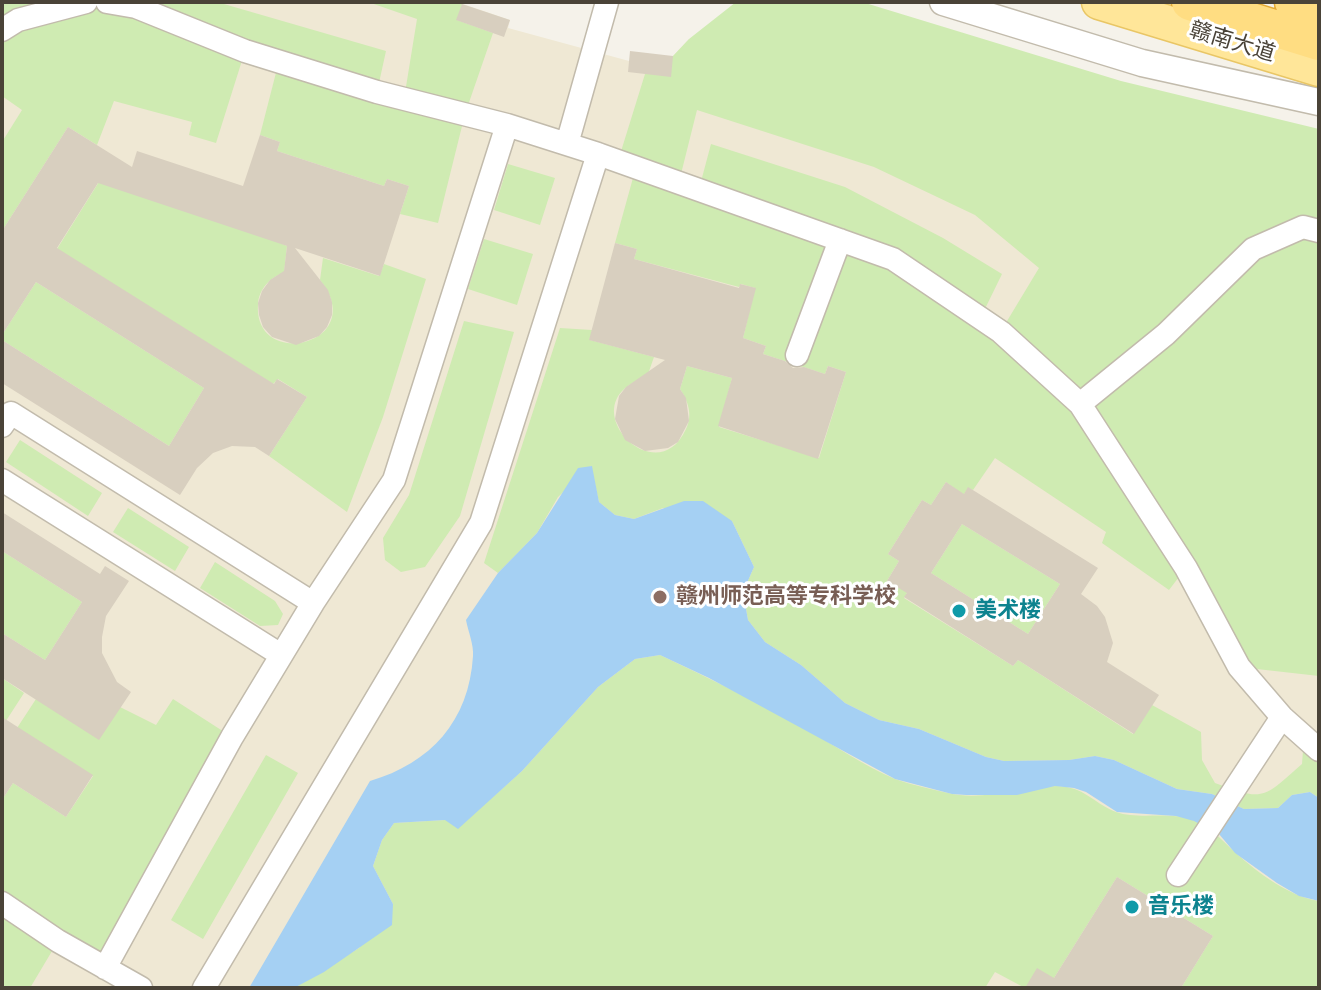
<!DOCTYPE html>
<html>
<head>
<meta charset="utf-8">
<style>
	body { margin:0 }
	#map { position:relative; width:1321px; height:990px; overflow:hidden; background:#f5f2ea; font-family:Poppins,sans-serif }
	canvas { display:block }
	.frame { position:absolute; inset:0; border:4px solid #4a4338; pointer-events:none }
</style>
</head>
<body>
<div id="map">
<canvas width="1321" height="990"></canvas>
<div class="frame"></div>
</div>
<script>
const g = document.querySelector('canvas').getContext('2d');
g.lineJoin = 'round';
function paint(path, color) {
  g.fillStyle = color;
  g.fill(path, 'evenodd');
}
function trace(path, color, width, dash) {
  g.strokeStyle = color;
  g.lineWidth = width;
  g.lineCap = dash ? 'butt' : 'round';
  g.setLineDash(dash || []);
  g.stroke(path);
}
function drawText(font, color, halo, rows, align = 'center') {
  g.font = font + ' Poppins,"Noto Sans SC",sans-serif';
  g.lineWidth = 6;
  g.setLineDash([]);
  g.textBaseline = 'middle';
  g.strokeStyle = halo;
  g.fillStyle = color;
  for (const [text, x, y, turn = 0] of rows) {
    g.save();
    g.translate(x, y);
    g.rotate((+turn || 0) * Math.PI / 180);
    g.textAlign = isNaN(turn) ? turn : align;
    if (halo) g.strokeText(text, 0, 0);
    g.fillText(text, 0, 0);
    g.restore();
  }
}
paint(new Path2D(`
	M2,2H463V4L510,20L508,28L629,61L673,56L689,39L1319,206V988H2Z`), '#efe8d4');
paint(new Path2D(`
	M2,2H137L159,14L163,2H217L386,51L377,92L404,99L417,19L368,2H463L457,20L493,33L465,114L438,223L400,214L409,186L387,179L384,186L277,151L280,142L260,135L279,61L245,51L216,143L189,135L192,122L114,101L97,145L68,127L2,231V142L22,110L2,96Z
	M736,2H862L1121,81L1319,129V676L1239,667L1185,569L1169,590L1102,543L1106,532L995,458L973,490L968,488L950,517L943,513L957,490L946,482L931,505L922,500L888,554L899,561L887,581L899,588H910L904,598L1013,666L1018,660L1133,734L1152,705L1201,732L1202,760L1215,783C1265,802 1263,798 1302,764L1304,737L1319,750V798L1310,792L1292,795L1278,808L1244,809L1212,794L1177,789L1114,760L1095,756L1069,760L1004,761L986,757L919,729L879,720L845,703L801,665L765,642L748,620L743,592L754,567L732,521L663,508L634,519L615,515L599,502L591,466L558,497L537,533L498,573L484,563L560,328L592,330L590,340L654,357L647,377C566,401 656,496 686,429C693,415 688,401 680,389L687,366L732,378L719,427L819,458L846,372L828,366L825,374L763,354L766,346L743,338L755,288L741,284L739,287L634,259L637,249L615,243L636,167L618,161L645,74L673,56L689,39ZM697,110L874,167L975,215L1039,268L1001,331L981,317L1002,274L943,238L845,187L711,144L699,189L679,182Z
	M508,164L555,178L540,225L494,210Z
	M107,169L287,246L284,273C270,277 259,289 258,304C253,372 371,344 320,280L323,258L379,276L384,264L426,279L383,417L347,512L269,456L307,397L278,379L273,384L57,249Z
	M484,239L533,254L517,305L468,289Z
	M36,282L204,388L169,446L2,340V335Z
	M464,321L514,332L460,516L425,567L401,572L385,560L383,538L409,495Z
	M20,440L102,493L88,516L6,462Z
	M128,508L189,547L175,571L113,532Z
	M962,524L1060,584L1028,634L931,573Z
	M2,551L82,602L45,660L2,633Z
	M215,562L275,601L283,614L278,625L260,626L200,588Z
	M660,655C709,678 758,702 805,729C835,745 864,766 895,779C912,785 931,789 948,793C984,802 1020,786 1056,786C1084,786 1093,803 1116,812C1138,820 1169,811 1194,820C1212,827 1222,841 1236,853C1258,873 1290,897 1319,901V988H1181L1213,936L1117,877L1054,978L1025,988L995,972L985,988H294L359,948L393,904L373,866L382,840L394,823L445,820L494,796L522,771L598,687L635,659Z
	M2,678L24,693L2,727Z
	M36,699L120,707L156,725L173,699L232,737L105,968L58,941L30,988H2V800L13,783L66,817L93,776L2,751Z
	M266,755L298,773L203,939L171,920Z`), '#cfebb2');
paint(new Path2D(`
	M592,466L599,502L615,515L634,519L684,501H703L732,521L754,567L743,592L748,620L765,642L801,665L845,703L879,720L919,729L986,757L1004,761L1069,760L1095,756L1114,760L1177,789L1212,794L1244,809L1278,808L1292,795L1310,792L1319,798V901L1299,896L1277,883L1235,853L1219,834L1194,821L1176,816L1117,812L1086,792L1074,788L1055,786L1017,795H966L952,794L895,779L709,678L660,655L635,659L598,687L522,771L458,829L445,820L394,823L382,840L373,866L393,904L392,925L324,972L294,988H249L370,781C431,763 469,721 473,656C474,645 468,631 466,620L498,573L537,533L578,468Z`), '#a5d0f3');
paint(new Path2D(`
	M462,4L510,20L504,37L456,20Z
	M630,51L673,56L671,77L628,72Z
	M68,127L132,167L137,151L243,186L260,135L280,142L277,151L384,186L387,179L409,186L380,276L295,248L328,290L332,302V315L327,327L319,336L296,345L272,337L263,327L259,315L258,303L262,291L270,280L284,271L287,246L98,183L57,248L274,384L277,379L307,397L269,456L255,447L232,446L213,453L197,468L180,495L2,383V340L169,446L204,388L36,282L2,335V231Z
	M615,243L637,249L634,259L739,288L740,284L756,288L743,338L766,346L763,354L785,361L793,368L804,367L825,374L828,366L846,372L818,459L718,426L732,378L687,366L680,389L686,398L689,421L678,442L668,448L645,451L625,440L615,419L619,396L626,387L665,360L589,340Z
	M946,482L964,494L968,487L1098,568L1081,594L1097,606L1105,617L1113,643L1107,662L1159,695L1134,734L1018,660L1013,666L904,597L907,593L887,581L899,561L888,554L922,500L931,505ZM962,524L1060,584L1028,634L931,573Z
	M2,512L100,574L105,566L129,581L106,616L102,637V653L117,682L131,692L99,740L2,678V633L45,660L82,602L2,551Z
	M2,717L93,775L66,817L13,783L2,800Z
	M1117,877L1213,936L1181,988H1025L1037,968L1054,978Z`), '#d8cfbf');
const minor = new Path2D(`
	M107,2L136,7L245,51L377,92L507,125L598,154L893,259L1001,332L1080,404L1186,568L1239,667L1282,717L1319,750
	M2,30L18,20L86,2
	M567,144L607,2
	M797,355L840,240
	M1080,404L1166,334L1253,249L1303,227L1319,231
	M2,426L11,413L313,603
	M2,480L281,655
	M1178,875L1282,717
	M2,903L58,941L141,988
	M105,968L232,737L313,603L394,480L507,125
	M204,988L481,523L598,154`);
const tertiary = new Path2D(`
	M943,2L1142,63L1319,102`);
const primary = new Path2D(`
	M1099,2L1319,69`);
const trunk = new Path2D(`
	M1190,2L1319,42
	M1293,2L1319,10`);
trace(minor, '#c2bbac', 25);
trace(tertiary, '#c2bbac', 29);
trace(primary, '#e9c665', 37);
trace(trunk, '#e4aa36', 39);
trace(minor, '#fff', 22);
trace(tertiary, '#fff', 26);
trace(primary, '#ffe699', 34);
trace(trunk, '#ffdd82', 36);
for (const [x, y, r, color] of [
	[660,597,8,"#8d6e63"],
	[959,611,8,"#0f9aa8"],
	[1132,907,8,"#0f9aa8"]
]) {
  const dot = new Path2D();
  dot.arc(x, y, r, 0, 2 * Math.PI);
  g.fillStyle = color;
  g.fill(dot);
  trace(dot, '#fff', 3);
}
drawText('22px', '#4a4338', '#fff', [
	["赣南大道",1232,43,17]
]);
drawText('bold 22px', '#785e54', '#fff', [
	["赣州师范高等专科学校",676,597]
], 'left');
drawText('bold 22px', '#0d838f', '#fff', [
	["美术楼",975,611],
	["音乐楼",1148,907]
], 'left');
</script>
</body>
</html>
